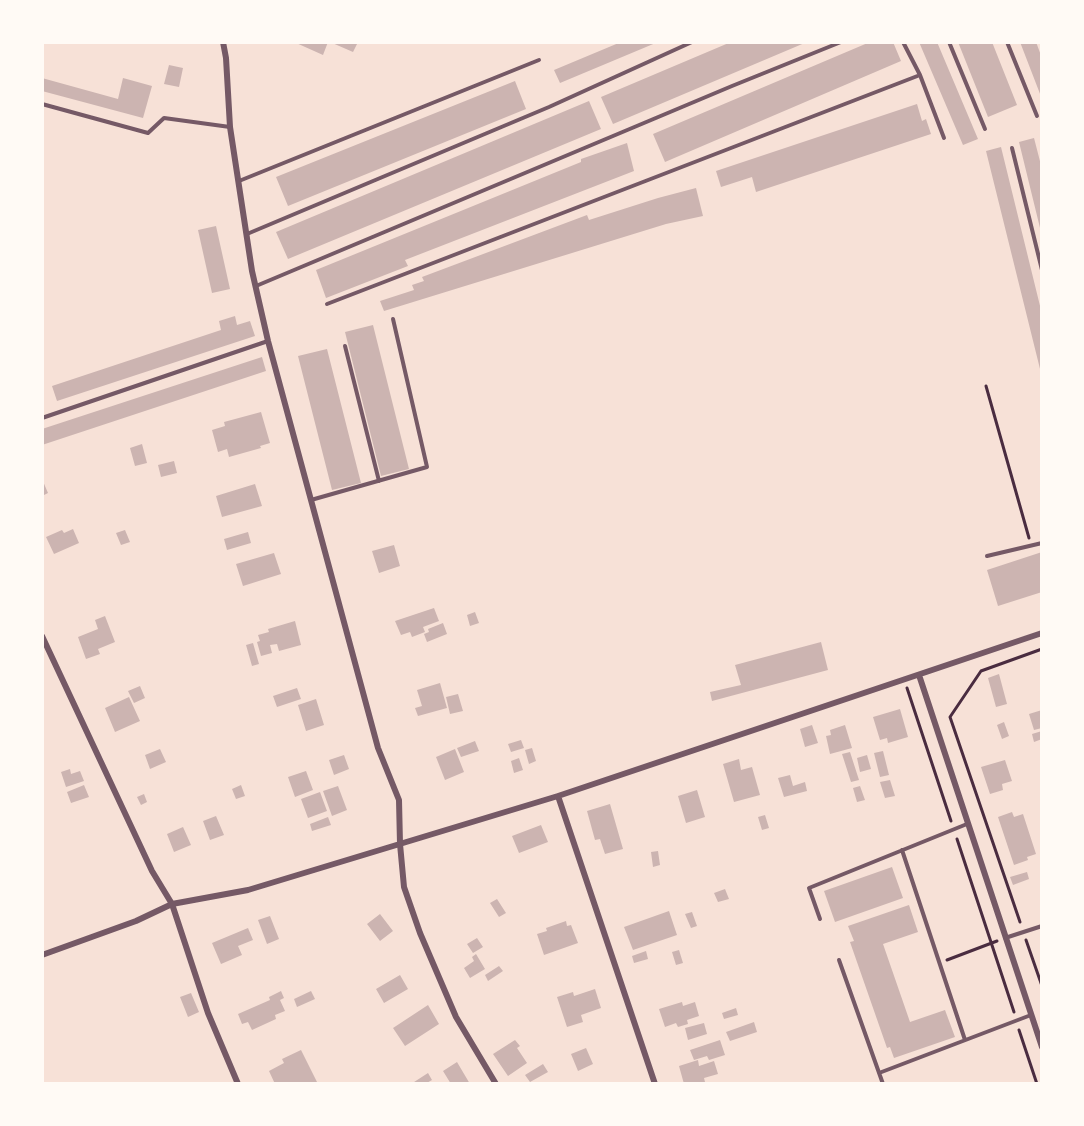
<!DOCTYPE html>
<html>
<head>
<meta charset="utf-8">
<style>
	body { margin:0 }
	#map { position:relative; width:1084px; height:1126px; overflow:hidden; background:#f7e1d7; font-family:"Golos Text",sans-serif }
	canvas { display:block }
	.frame { position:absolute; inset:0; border:44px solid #fffaf5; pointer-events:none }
</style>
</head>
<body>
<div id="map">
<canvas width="1084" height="1126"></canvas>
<div class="frame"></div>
</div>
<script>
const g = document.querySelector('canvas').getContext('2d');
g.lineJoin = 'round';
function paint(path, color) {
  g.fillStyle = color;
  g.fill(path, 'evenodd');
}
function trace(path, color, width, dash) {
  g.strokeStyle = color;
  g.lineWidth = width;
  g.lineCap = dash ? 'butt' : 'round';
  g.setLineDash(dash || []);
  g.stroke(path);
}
paint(new Path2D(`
	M294,42H328L323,55Z
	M330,42H358L353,52Z
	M621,42H658L560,83L554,70Z
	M731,42H807L613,124L601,97Z
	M870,42H893L901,61L665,162L653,134Z
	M919,42H937L978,139L963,145Z
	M958,42H992L1017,105L988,117Z
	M1020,42H1036L1042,58V99Z
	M169,65L183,68L179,87L164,84Z
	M42,78L118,99L123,78L152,86L143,118L42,91Z
	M515,81L526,109L288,206L276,177Z
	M589,101L601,129L288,259L276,232Z
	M917,104L922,121L926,119L931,134L756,192L752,177L721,187L716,171Z
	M1034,138L1042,169L1041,232L1019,142Z
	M627,143L634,171L405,260L408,266L326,298L316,270L581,162V159Z
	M1001,147L1042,314V377L986,151Z
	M696,188L703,216L666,224L384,311L380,301L414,290L412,285L424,281L422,277L587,215L589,220L658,198Z
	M216,226L230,289L212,293L198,230Z
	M235,316L237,325L250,321L255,336L57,401L52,386L221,330L219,321Z
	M373,325L409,469L381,476L345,332Z
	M327,349L361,483L332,490L298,356Z
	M262,357L266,371L42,445V429Z
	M261,412L270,443L260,446L261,448L229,457L227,449L218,452L212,430L225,426L224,422Z
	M142,444L147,463L135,466L130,448Z
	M174,461L177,473L161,477L158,465Z
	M42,479L48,493L42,496Z
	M255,484L262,506L222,517L216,496Z
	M73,529L79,543L54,554L46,537L62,530L64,533Z
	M125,530L130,542L121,545L116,533Z
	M248,532L251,543L227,550L224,539Z
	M394,545L400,566L379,573L372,551Z
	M1042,552V592L998,606L987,570Z
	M274,553L281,574L243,586L236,564Z
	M434,608L439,621L423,627L425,632L412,637L410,632L401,635L395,621Z
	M475,612L479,623L470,626L467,615Z
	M105,616L115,642L98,649L100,654L86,659L78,637L98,629L95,620Z
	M295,621L301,645L279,651L277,644L270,645L272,653L261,656L257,642L260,641L258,635L269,632L268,629Z
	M443,623L447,634L427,642L424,634L429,632L428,629Z
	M821,642L828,670L712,701L710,692L741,685L735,665Z
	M253,643L259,664L252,666L246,645Z
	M999,674L1007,704L996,707L988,678Z
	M440,683L447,708L418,716L415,708L422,706L417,690Z
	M140,686L145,698L134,703L128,691Z
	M297,688L301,699L277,707L273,696Z
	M458,694L463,711L450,714L446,697Z
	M129,697L140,721L115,732L105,708Z
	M316,699L324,725L306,731L298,705Z
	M900,709L908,737L888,743L887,738L880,740L873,717Z
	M1042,710V728L1034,730L1029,714Z
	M1004,722L1009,736L1002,739L997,725Z
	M812,725L818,743L805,747L800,729Z
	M845,725L852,748L830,754L826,736L831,735L830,730Z
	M1042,731V739L1034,742L1032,734Z
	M521,740L524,748L511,752L508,744Z
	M475,741L479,751L461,757L457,748Z
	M532,748L536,761L529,764L525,750Z
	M160,749L166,762L150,769L145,755Z
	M455,749L464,772L445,780L436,757Z
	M883,751L889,775L880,777L874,753Z
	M850,752L859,780L851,782L842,754Z
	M344,755L349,769L334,775L329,760Z
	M867,755L871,769L860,772L857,758Z
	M519,758L523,770L514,773L511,761Z
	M739,759L741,770L752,767L760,795L734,802L723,764Z
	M1005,760L1012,781L1002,784L1003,790L990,794L981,767Z
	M70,769L71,774L80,771L84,781L66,787L61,772Z
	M306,771L313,790L295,797L288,777Z
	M790,775L793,786L805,782L807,791L784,797L778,778Z
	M890,780L895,796L885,798L880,782Z
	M84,785L89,797L71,803L67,792Z
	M241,785L245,796L236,799L232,789Z
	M338,786L347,810L332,816L323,791Z
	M860,786L865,800L857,802L853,788Z
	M697,790L705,817L686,823L678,796Z
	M320,792L327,811L308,818L301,799Z
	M144,794L147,802L141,805L137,797Z
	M610,804L623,849L605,854L600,839L595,840L587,811Z
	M1012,812L1014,817L1023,814L1036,854L1027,857L1028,860L1014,865L998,817Z
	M765,815L769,828L762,830L758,817Z
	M216,816L224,835L210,840L203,821Z
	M328,817L331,825L312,831L310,824Z
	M541,825L548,842L519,853L512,836Z
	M183,827L191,845L174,852L167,834Z
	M658,851L660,865L653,867L651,852Z
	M892,867L903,898L835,922L824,891Z
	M1027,872L1029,879L1013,885L1010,877Z
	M725,889L729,899L718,902L714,893Z
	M497,899L506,913L499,917L490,903Z
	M909,905L918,932L883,944L910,1022L945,1010L955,1037L894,1058L890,1047L887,1048L850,942L854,941L848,926Z
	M669,911L677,935L633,950L624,927Z
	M692,912L697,926L691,928L685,914Z
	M380,914L393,931L380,941L367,924Z
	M270,916L279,939L267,944L258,920Z
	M566,921L567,926L571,925L578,943L544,955L537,934L547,931L546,928Z
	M248,928L253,940L238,946L242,955L221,964L212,943Z
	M477,938L483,947L473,953L467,944Z
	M679,950L683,963L676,965L672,952Z
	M646,951L648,959L634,963L632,956Z
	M476,954L485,969L470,978L464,968L474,961L472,957Z
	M499,966L503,971L488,981L485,975Z
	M400,975L408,989L384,1003L376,989Z
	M595,989L601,1008L581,1015L583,1022L567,1027L557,997L573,992L574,996Z
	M281,991L284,998L280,1000L285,1011L275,1015L276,1019L252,1030L248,1022L242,1024L238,1014L270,1000L269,997Z
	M311,991L315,999L297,1007L294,999Z
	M191,993L199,1012L188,1017L180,997Z
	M682,1002L683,1006L695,1002L699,1016L687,1020L688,1024L678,1027L676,1023L665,1027L659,1009Z
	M428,1005L439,1024L405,1046L393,1028Z
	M736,1008L738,1015L724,1019L722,1013Z
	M754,1022L757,1032L730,1041L726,1032Z
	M704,1023L707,1034L688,1040L685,1028Z
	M515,1040L520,1046L517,1048L527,1063L508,1076L493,1054Z
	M720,1040L725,1055L709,1060L707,1056L694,1060L690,1050Z
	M586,1048L593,1064L578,1071L571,1054Z
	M301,1050L317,1082L312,1084H275L269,1071L284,1063L282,1059Z
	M698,1060L699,1066L714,1061L718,1074L704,1078L705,1082L700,1084H684L679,1066Z
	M457,1062L470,1084H451L443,1071Z
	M543,1064L548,1072L530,1082L525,1075Z
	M428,1073L432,1080L425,1084H411Z`), '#ccb4b1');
trace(new Path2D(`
	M986,386L1029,538
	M907,688L951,821
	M957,839L1014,1012
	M1020,922L950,717L981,671L1042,649
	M1026,940L1042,986
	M947,960L997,941
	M1019,1030L1037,1084`), '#4a2c40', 3);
trace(new Path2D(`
	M949,42L985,129
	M1007,42L1037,116
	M920,75L944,138
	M42,104L148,133L164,118L230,127
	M1012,148L1042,270
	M239,181L539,60
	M247,234L549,107L692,42
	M256,286L732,86L841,42
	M327,304L920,75L903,42
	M345,346L379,481
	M42,418L268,341
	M311,500L427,467L393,319
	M987,556L1042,543
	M902,850L965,1040
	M820,919L809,888L967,824
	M1005,938L1042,926
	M839,960L883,1084
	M879,1073L1031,1015`), '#755966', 4);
trace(new Path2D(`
	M223,42L226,58L230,127L252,271L268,341L378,748L399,800L400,844L404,887L420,933L456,1017L496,1084
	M42,636L152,871L172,904L208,1013L238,1084
	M919,675L1042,1047
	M558,796L655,1084
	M42,955L136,921L172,904L248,890L558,796L1042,633`), '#755966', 6);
</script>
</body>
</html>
